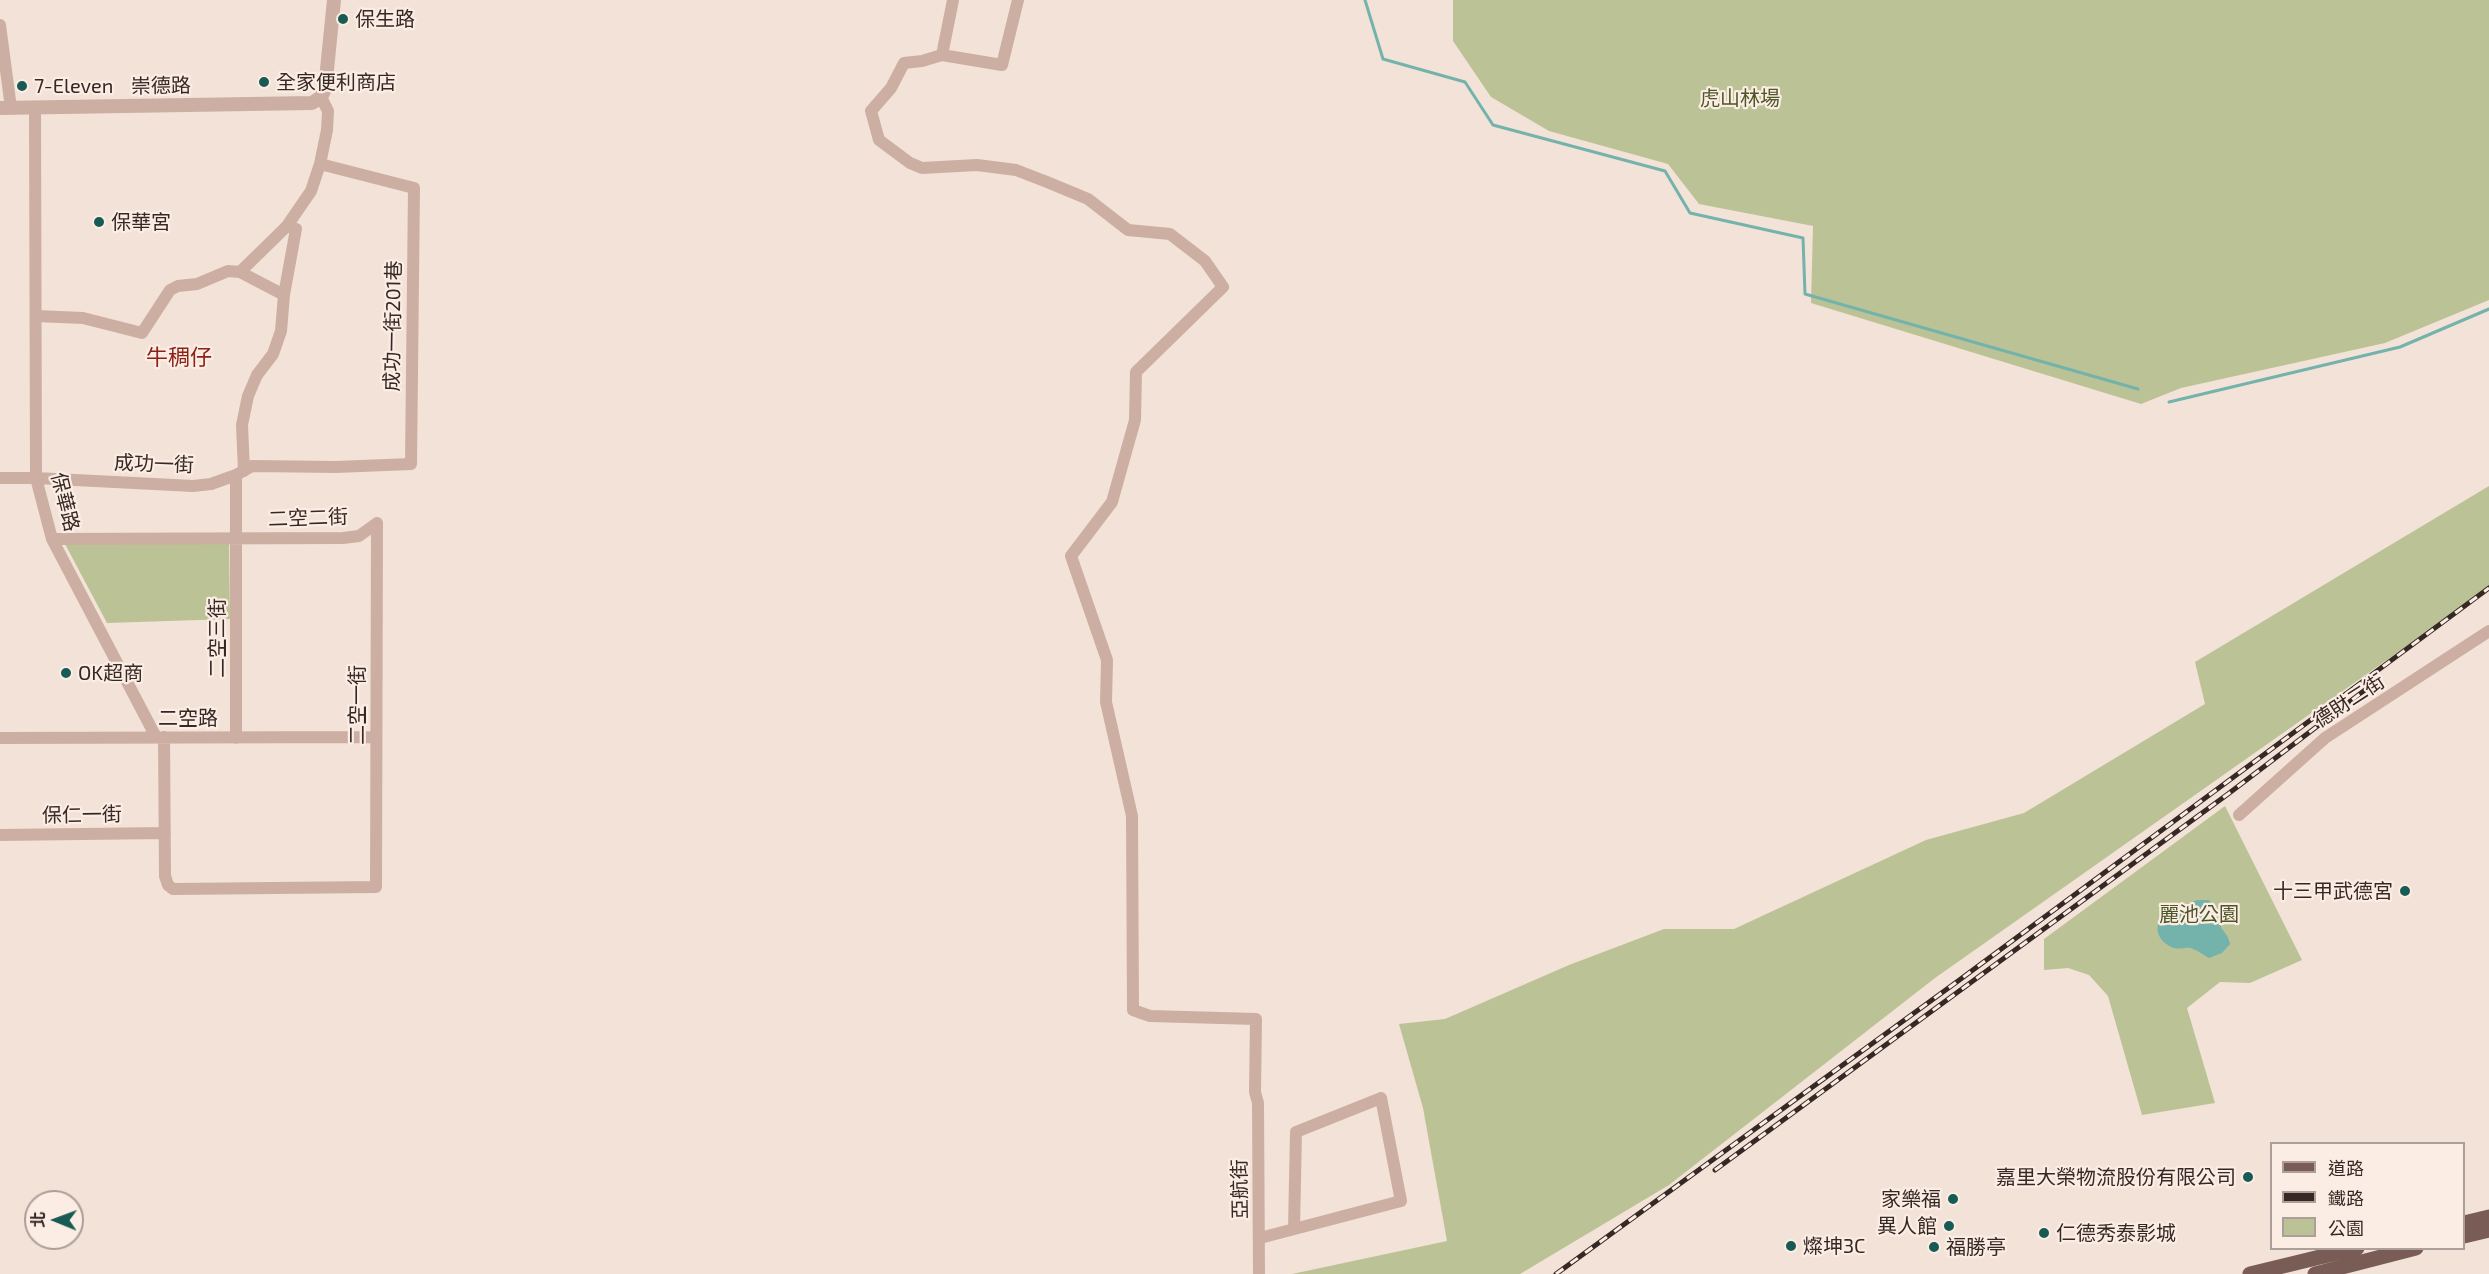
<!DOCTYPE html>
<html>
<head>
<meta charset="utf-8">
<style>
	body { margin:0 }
	#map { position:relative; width:2489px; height:1274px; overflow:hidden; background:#f3e2d7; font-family:"Exo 2","Noto Sans TC",sans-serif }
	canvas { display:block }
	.legend { position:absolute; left:2270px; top:1142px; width:195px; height:108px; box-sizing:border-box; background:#fbede4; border:2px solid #ac9e98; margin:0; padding:8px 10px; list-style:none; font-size:18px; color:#362825 }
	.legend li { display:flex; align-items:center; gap:12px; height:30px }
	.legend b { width:30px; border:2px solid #ac9e98 }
	.north { position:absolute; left:24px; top:1190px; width:60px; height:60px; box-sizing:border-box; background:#fbede4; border:2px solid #ac9e98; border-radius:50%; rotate:271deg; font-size:16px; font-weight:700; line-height:24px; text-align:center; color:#362825 }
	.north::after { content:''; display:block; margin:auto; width:21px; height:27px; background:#185b55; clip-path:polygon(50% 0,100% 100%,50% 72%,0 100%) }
</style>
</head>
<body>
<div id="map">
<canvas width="2489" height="1274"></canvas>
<ul class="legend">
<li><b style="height:8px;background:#795c55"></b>道路</li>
<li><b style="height:8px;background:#362825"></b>鐵路</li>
<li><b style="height:16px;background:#bbc396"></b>公園</li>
</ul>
<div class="north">北</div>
</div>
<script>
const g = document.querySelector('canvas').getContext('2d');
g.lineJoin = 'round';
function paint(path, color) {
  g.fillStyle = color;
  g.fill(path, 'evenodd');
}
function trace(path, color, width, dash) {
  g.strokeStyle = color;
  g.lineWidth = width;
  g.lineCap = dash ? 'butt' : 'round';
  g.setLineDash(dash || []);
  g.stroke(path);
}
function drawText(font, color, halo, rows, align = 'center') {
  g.font = font + ' "Exo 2","Noto Sans TC",sans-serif';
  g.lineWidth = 4.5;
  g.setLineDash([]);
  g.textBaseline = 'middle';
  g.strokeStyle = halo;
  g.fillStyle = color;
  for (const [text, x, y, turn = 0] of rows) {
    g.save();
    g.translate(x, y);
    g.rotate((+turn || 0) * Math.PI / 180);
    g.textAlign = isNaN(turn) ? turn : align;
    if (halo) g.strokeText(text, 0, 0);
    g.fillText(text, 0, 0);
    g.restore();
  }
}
paint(new Path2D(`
	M1453,0H2489V300L2385,343L2181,388L2141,404L1811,303L1813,226L1699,204L1668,164L1549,131L1491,97L1453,41Z
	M2489,486V588L1935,978L1669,1185L1520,1274H1292L1447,1241L1423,1108L1399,1024L1445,1019L1569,965L1664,929H1734L1926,840L2024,813L2205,704L2195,662Z
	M65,544H229L230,619L107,623Z
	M2225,806L2302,960L2250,983L2220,982L2187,1008L2215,1103L2142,1115L2108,996L2089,975L2068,968L2044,970V939Z`), '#bbc396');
paint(new Path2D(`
	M2197,900H2209C2216,909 2216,917 2221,927C2225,934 2228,935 2230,944L2222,953L2209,958C2203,955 2199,951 2193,949C2187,946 2181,950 2174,948C2162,944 2152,931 2161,919C2168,911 2176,909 2186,909L2190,903Z`), '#74b2ac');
trace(new Path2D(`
	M1365,0L1383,59L1465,82L1493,125L1665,171L1690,213L1803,238L1805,294L2138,389
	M2169,402L2400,347L2489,309`), '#74b2ac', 3);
trace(new Path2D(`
	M1018,0L1002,65L942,55L922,61L904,63L891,88L871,111L879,140L910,163L922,168L977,165L1016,170L1047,182L1088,199L1128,230L1170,234L1205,261L1223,287L1136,372L1135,420L1112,502L1071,556L1107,660L1106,702L1132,816L1133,1010L1150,1016L1256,1019L1255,1092L1258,1103L1259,1274
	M0,25L11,108
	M942,55L953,0
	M35,109L36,478L52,539L156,737
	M240,272L287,226
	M36,316L83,318L142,333L170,290L178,286L197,284L228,271L240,272L284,295
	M244,471L242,425L248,396L257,375L273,354L281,331L284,295L296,229L287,226L311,191L320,164L327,130L328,111L321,97
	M236,475V738
	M0,478H36L193,486L211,484L236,475L252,466L336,467L411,464L414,188L320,164
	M52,539L343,538L359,536L377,523
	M164,737L165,876L168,885L173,889L376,887L377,523
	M0,738L376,737
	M2239,815L2325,738L2489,631
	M0,835L165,833
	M1260,1238L1401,1201L1381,1098L1296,1132L1294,1229`), '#ccafa2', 12);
trace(new Path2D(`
	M0,108L312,103L321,97L325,89L334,0`), '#ccafa2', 14);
trace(new Path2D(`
	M2464,1223L2489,1217
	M2464,1236L2489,1230
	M2250,1274L2357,1248
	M2315,1274L2416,1248`), '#795c55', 15);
const rail = new Path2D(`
	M1715,1170L2228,794L2369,687
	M1556,1274L1958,981L2489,588`);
trace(rail, '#362825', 5);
trace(rail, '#fbede4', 3, [9]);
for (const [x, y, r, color] of [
	[343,19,6,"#185b55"],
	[264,82,6,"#185b55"],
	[22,86,6,"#185b55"],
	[99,222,6,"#185b55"],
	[66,673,6,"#185b55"],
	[2405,891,6,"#185b55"],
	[2248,1177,6,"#185b55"],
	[1953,1199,6,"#185b55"],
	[1949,1226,6,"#185b55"],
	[2044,1233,6,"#185b55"],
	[1791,1246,6,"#185b55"],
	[1934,1247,6,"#185b55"]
]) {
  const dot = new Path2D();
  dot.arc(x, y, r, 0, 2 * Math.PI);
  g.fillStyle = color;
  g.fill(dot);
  trace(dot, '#fbede4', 2);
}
drawText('20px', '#362825', '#fbede4', [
	["保生路",355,19],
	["全家便利商店",276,82],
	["7-Eleven",34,86],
	["保華宮",111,222],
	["OK超商",78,673],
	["十三甲武德宮",2393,891,"right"],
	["嘉里大榮物流股份有限公司",2236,1177,"right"],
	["家樂福",1941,1199,"right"],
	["異人館",1937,1226,"right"],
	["仁德秀泰影城",2056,1233],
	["燦坤3C",1803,1246],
	["福勝亭",1946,1247]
], 'left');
drawText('20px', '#362825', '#fbede4', [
	["崇德路",161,86,-1],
	["成功一街201巷",393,326,-89],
	["成功一街",154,464,2],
	["保華路",65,502,76],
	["二空二街",308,518,-2],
	["二空三街",217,638,-90],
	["德財二街",2349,701,-33],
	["二空一街",357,705,-90],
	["二空路",188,718],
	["保仁一街",82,815,-1],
	["亞航街",1240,1189,-91]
]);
drawText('20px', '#4c5627', '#fbede4', [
	["虎山林場",1740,98],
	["麗池公園",2199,914]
]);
drawText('22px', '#8b2218', '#fbede4', [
	["牛稠仔",179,358]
]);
</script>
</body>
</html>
